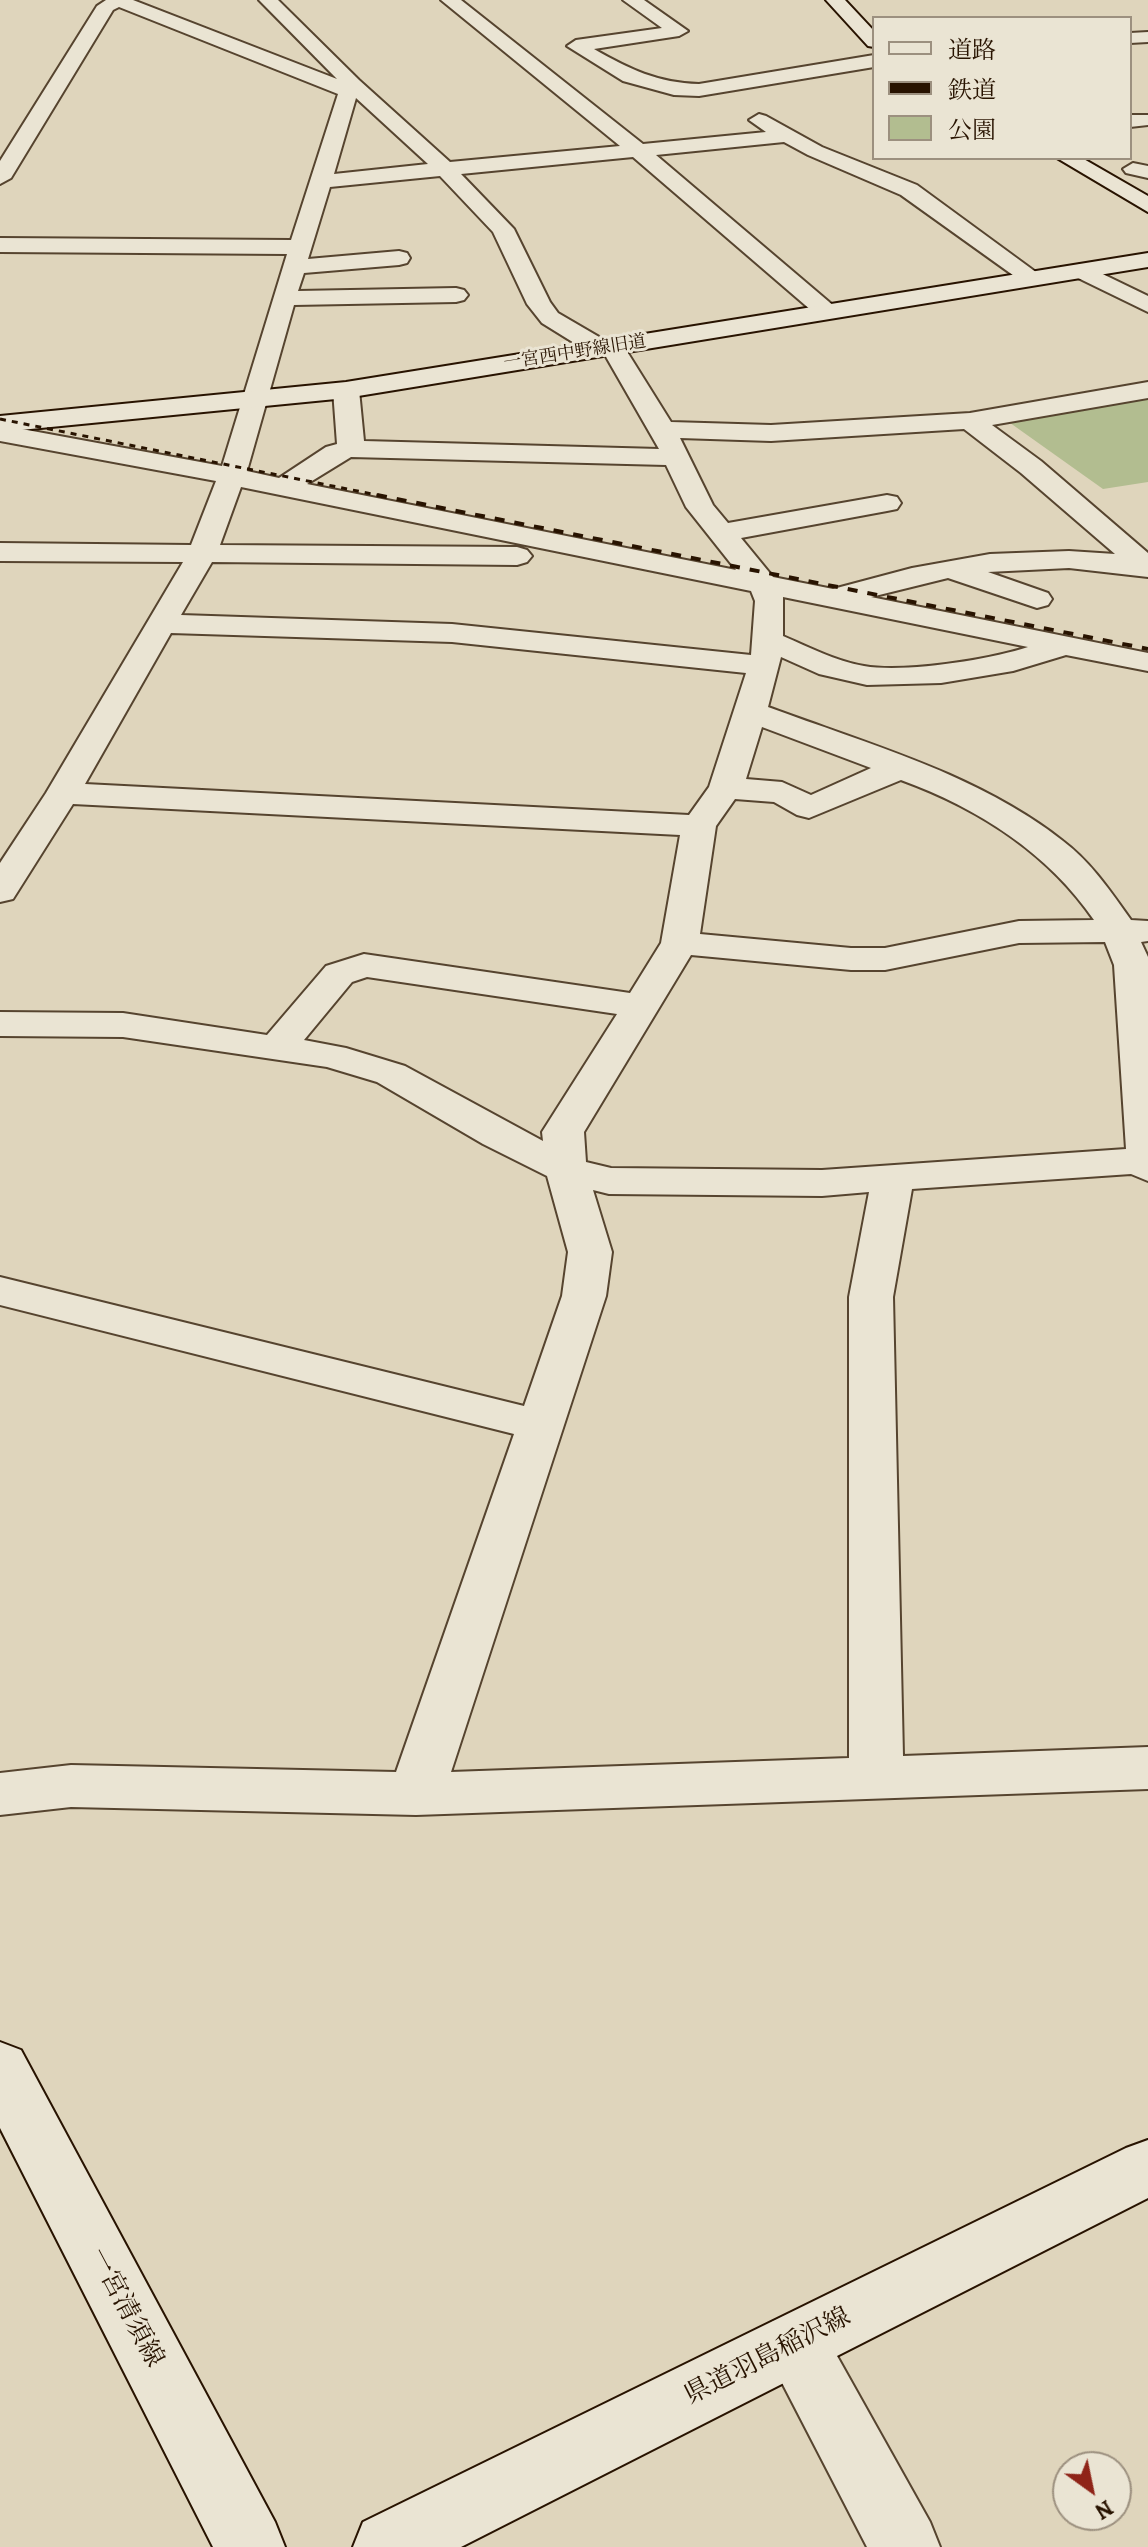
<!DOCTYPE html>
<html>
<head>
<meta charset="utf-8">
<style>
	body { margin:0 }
	#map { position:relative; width:1148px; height:2547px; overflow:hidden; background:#dfd5bc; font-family:Alegreya,"Noto Serif JP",serif }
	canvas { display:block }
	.legend { position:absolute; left:872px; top:16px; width:260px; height:144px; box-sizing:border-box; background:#eae4d3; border:2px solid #9c907f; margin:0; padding:10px 14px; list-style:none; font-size:24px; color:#281300 }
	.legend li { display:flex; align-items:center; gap:16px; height:40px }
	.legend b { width:40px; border:2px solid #9c907f }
	.north { position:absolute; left:1052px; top:2451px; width:80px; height:80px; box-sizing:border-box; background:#eae4d3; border:2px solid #9c907f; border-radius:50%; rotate:147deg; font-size:22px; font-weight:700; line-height:32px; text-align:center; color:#281300 }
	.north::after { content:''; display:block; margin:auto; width:28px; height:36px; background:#8f2418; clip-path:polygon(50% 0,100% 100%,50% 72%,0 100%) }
</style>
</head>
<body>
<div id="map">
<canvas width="1148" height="2547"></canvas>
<ul class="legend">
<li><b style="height:10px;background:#eae4d3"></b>道路</li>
<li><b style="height:10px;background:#281300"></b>鉄道</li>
<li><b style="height:22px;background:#b2bd90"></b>公園</li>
</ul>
<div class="north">N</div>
</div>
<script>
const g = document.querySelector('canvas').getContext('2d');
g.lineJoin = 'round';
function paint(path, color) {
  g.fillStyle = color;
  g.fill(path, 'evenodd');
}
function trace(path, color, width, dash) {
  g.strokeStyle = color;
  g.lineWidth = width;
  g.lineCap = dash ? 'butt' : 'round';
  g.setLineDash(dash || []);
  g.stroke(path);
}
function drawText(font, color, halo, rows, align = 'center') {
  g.font = font + ' Alegreya,"Noto Serif JP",serif';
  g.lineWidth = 6;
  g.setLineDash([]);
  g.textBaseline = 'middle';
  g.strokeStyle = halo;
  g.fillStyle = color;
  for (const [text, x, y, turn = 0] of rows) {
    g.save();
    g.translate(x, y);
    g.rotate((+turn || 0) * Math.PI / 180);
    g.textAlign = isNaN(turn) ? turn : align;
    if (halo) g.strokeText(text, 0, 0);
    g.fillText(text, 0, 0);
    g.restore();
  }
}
paint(new Path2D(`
	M1148,394V482L1103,489L1006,420Z`), '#b2bd90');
const street = new Path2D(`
	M106,0H133L337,79L259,0H278L359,80L450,162L620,146L441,0H461L643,144L766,132L749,120L759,114L766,116L822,147L917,185L1044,278L1040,283H1024L901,195L808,155L784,142L656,155L835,307L839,312L835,317H819L633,157L461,174L514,229L550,302L558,313L606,341L621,342L671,422L771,425L970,413L1148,382V398L992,425L1041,461L1148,553V577L1069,568L988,572L1048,593L1052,599L1048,605L1037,608L948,578L871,597L1148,653V671L1066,655L1013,671L941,683L867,685L819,674L781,657L768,707C868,744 978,774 1063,841C1091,862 1111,892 1131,920L1148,921V941L1141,942L1148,957V1181L1131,1174L912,1189L893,1297L903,1756L1148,1747V1789L416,1815L71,1807L0,1815V1773L71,1765L396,1772L514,1434L0,1305V1277L524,1406L562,1296L568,1252L547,1176L483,1144L377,1082L327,1067L123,1037L0,1036V1012L123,1013L267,1035L326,966L364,954L630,993L661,943L680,835L73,804L13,899L0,902V863L46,793L183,562L0,561V543L191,545L216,481L0,441V425L222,466L287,254L0,252V238L291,240L338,94L119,7L113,10L11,178L0,184V161L97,6ZM356,98L428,164L334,174ZM440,176L493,232L527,304L542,323L592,354L605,355L659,449L364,441L359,390L355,385H337L333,390L337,444L326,447L279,478L247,471L294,305L456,302L464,300L468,295L464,290L456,288L298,291L304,273L399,265L407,263L410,258L407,253L399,251L308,259L330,187ZM964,429L1021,473L1115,554L1069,551L990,554L912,568L833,589L773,577L741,538L887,511L897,509L901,503L897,497L887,495L728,523L713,505L680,438L771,441ZM351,457L666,465L686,507L736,570L307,484ZM241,487L751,591L755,601L751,655L452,624L181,615L212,562L517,565L527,562L532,556L527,550L517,547L220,545ZM783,597L1028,647C988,660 904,673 864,666C835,661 809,647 783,636ZM171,633L452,642L746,673L709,787L689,815L85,784ZM762,727L871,768L811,795L782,782L746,779ZM901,780C978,808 1048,853 1094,920L1019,921L885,948H851L700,934L716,826L735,799L774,802L797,815L809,818ZM1105,942L1114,965L1126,1149L822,1170L611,1168L586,1162L584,1132L691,955L851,970H885L1019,943ZM367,977L617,1014L542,1132L543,1141L405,1066L346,1048L304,1040L352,982ZM593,1190L609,1194L822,1196L869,1192L849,1297V1758L451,1772L606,1296L612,1252Z
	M623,0H644L688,31L679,36L594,49C629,69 658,83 699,84L874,55V67L699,96L674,95L623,81L567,46L576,40L662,28Z
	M1148,32V42L1130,43V33Z
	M1130,115H1148V125L1130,127Z
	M1133,163L1148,166V178L1126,173L1123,169Z
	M1082,264L1148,296V312L1074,276L1070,271L1074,266Z
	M795,2313L818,2322L930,2522L940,2547H867L762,2344L772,2322Z`);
const secondary = new Path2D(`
	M826,0H845L874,31V47L868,46Z
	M1057,158H1082L1148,196V212Z
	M1148,253V267L346,398L0,432V416L346,382Z
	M0,2042L21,2050L275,2522L285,2547H213L0,2128Z
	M1148,2140V2198L461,2547H353L363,2522L1126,2148Z`);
trace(street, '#56442f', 4);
trace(secondary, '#281300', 4);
paint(street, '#eae4d3');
paint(secondary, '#eae4d3');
trace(new Path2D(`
	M0,419L387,497`), '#281300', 3, [6, 6]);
trace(new Path2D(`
	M377,495L1148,649`), '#281300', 4, [10, 10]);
drawText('18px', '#281300', '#eae4d3', [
	["一宮西中野線旧道",575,353,-9]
]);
drawText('26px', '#281300', '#eae4d3', [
	["一宮清須線",125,2308,62],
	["県道羽島稲沢線",768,2357,-27]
]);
</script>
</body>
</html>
